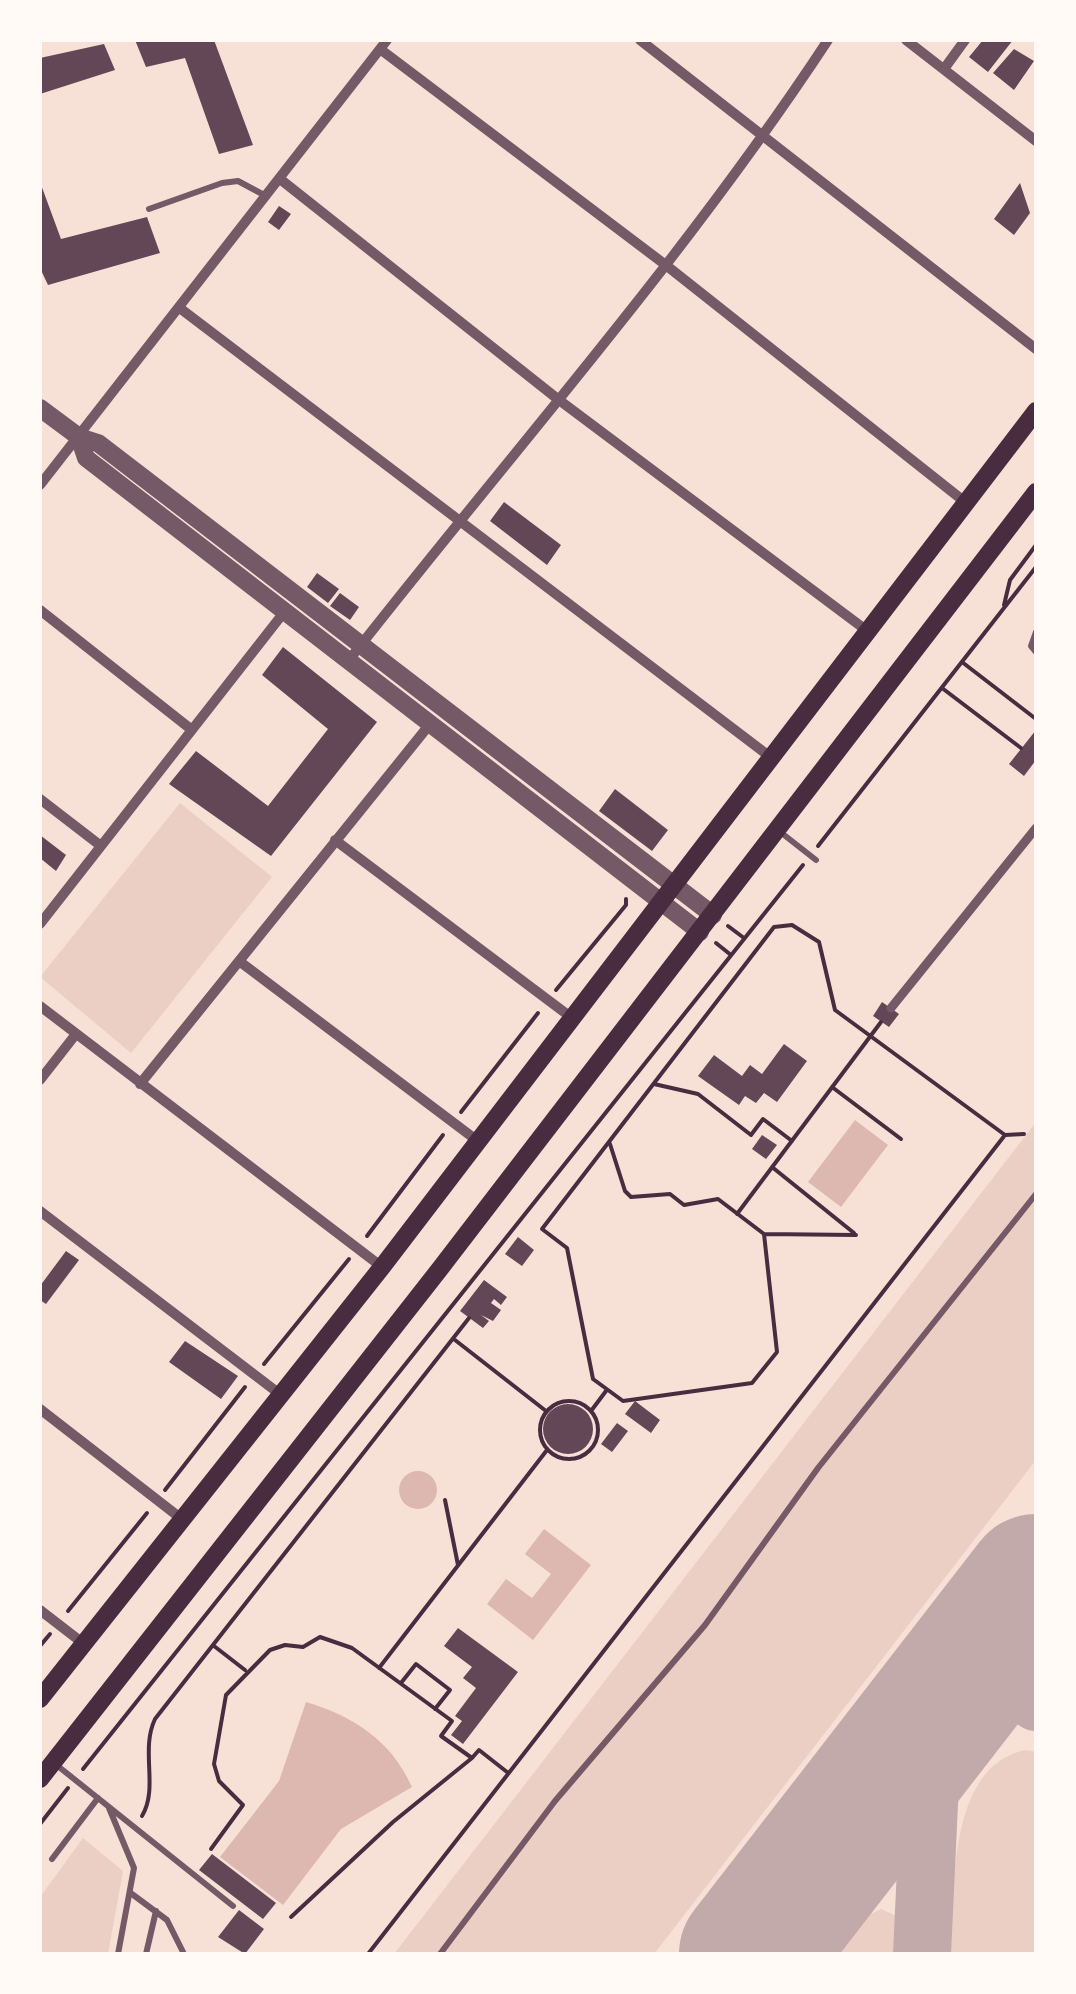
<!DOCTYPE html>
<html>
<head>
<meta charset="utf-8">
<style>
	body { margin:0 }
	#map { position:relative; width:1076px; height:1994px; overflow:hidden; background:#f7e1d7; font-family:Rubik,sans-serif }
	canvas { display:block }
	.frame { position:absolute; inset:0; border:42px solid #fffaf5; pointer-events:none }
</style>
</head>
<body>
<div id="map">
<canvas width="1076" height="1994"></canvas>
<div class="frame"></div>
</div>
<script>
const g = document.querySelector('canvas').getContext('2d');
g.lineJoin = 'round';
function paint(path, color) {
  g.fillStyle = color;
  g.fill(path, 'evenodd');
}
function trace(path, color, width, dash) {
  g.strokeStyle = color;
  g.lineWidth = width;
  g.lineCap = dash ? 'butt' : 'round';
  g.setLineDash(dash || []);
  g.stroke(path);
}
paint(new Path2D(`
	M180,803L272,877L131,1053L40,977Z
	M1036,1122V1460L654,1954H394Z
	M1026,1750L1036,1752V1954H951C954,1892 947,1765 1026,1750Z
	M83,1838L123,1871L108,1954H40V1897Z
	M881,1909L895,1915V1954H831L857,1921Z`), '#ebcfc5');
paint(new Path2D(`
	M855,1120L888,1145L841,1207L808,1182Z
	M399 1490a19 19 0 1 1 38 0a19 19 0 1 1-38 0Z
	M544,1529L591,1565L533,1640L487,1604L506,1579L532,1598L551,1574L525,1554Z
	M306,1702C353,1716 391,1740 412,1787L341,1829L283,1905L220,1857L279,1781Z`), '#dcb8b0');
trace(new Path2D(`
	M1021,1604C997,1642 999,1673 1036,1702
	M922,1954L933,1718`), '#c3aaaa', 58);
trace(new Path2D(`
	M750,1954L1036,1585`), '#c3aaaa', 142);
paint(new Path2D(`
	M135,40H214L253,145L219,154L185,58L146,67Z
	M983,40H1013L988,72L969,57Z
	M104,44L115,70L40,94V58Z
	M1014,49L1034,61L1014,90L993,73Z
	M40,182L61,239L147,217L160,253L48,285L40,268Z
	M1020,183L1030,213L1014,235L994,219Z
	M279,206L291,214L279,230L268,222Z
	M504,502L561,545L547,565L490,521Z
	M317,573L339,589L328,603L307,587Z
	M340,593L359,607L350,620L330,606Z
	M283,647L377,722L271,856L169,784L196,751L268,806L328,729L262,675Z
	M1036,730V760L1024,776L1009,764Z
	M615,789L668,830L652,851L599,811Z
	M40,835L66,855L56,871L40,858Z
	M882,1002L899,1014L889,1027L873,1016Z
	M784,1044L807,1061L777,1102L764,1093L756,1103L745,1096L739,1105L698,1076L714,1055L742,1076L750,1065L762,1074Z
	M762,1135L777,1145L766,1159L752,1149Z
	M518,1237L534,1250L522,1266L505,1254Z
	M66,1251L79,1260L46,1304L40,1300V1286Z
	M484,1280L507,1297L501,1305L494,1299L491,1303L501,1310L493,1321L481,1315L489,1321L483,1328L460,1311Z
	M185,1341L238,1376L221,1399L169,1362Z
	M635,1401L660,1420L651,1433L625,1414Z
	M543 1429a25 25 0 1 1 50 0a25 25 0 1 1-50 0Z
	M617,1423L628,1431L612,1452L601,1444Z
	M458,1628L518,1672L463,1744L451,1735L462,1721L455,1716L476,1688L463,1678L472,1667L444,1646Z
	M212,1854L276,1903L263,1919L199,1870Z
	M239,1910L264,1929L245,1954L218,1937Z`), '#644757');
trace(new Path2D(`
	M1004,605L1010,580L1036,545
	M962,662L1036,719
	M942,688L1021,748
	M818,846L1036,567
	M728,926L744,938
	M716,943L731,955
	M556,990L626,905V899
	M654,1084L698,1094L751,1135L763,1119L792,1141
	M832,1087L901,1139
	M461,1112L538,1013
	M610,1144L625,1191L631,1197L670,1194L684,1205L718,1199L764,1234L856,1235
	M772,1167L854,1233
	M737,1214L881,1022
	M764,1234L777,1352L752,1383L623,1401L593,1379L567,1248L542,1229L774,927L792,925L819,942L835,1010L1005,1135L1024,1134
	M367,1236L443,1135
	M455,1340L546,1411
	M264,1364L349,1259
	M540 1430a29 29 0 1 1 58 0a29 29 0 1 1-58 0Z
	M591,1411L606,1391
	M165,1490L245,1387
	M445,1500L458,1565
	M68,1611L147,1513
	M40,1646L50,1634
	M214,1646L245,1670
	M379,1668L547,1450
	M401,1683L416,1664L450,1690L435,1709
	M83,1769L803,865
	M142,1816C159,1787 140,1751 155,1719L469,1318
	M40,1824L68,1788
	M211,1849L243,1805L219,1781L214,1764L226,1695L270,1650L285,1645L303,1647L320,1637L352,1648L452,1721L441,1736L472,1758L479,1750L507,1772
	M291,1917L393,1822L472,1758
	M368,1954L1005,1135`), '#4a2c40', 4);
trace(new Path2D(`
	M149,209L222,183L238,181L266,196
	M1036,632L1031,646L1036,652
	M779,831L816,860
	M54,1763L233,1906
	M109,1808L134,1868L118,1954
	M52,1859L98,1798
	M132,1894L167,1920L184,1954
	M146,1954L156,1911
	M440,1954L555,1801L705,1625L818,1468L1036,1194`), '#755966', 6);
trace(new Path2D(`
	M891,1008L1036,828`), '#755966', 9);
trace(new Path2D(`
	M640,40L1036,349
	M906,40L1036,141
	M380,49L667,266L965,502
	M944,69L965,40
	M280,179L559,400L866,630
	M181,309L769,756
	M40,485L387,40
	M40,610L192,730
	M349,660C510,454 684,259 828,40
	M40,799L101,846
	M335,840L572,1018
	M40,924L285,611
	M239,961L479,1142
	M40,1006L382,1267
	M40,1080L76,1034
	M140,1084L430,724
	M40,1211L281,1395
	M40,1409L183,1520
	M40,1610L84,1644`), '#755966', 10);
trace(new Path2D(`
	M40,408L79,437L98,443L713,915
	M79,437L86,458L700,932`), '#755966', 18);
trace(new Path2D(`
	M40,1699L382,1267L1036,411
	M40,1779L439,1270L1036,492`), '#4a2c40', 18);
</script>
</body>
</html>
